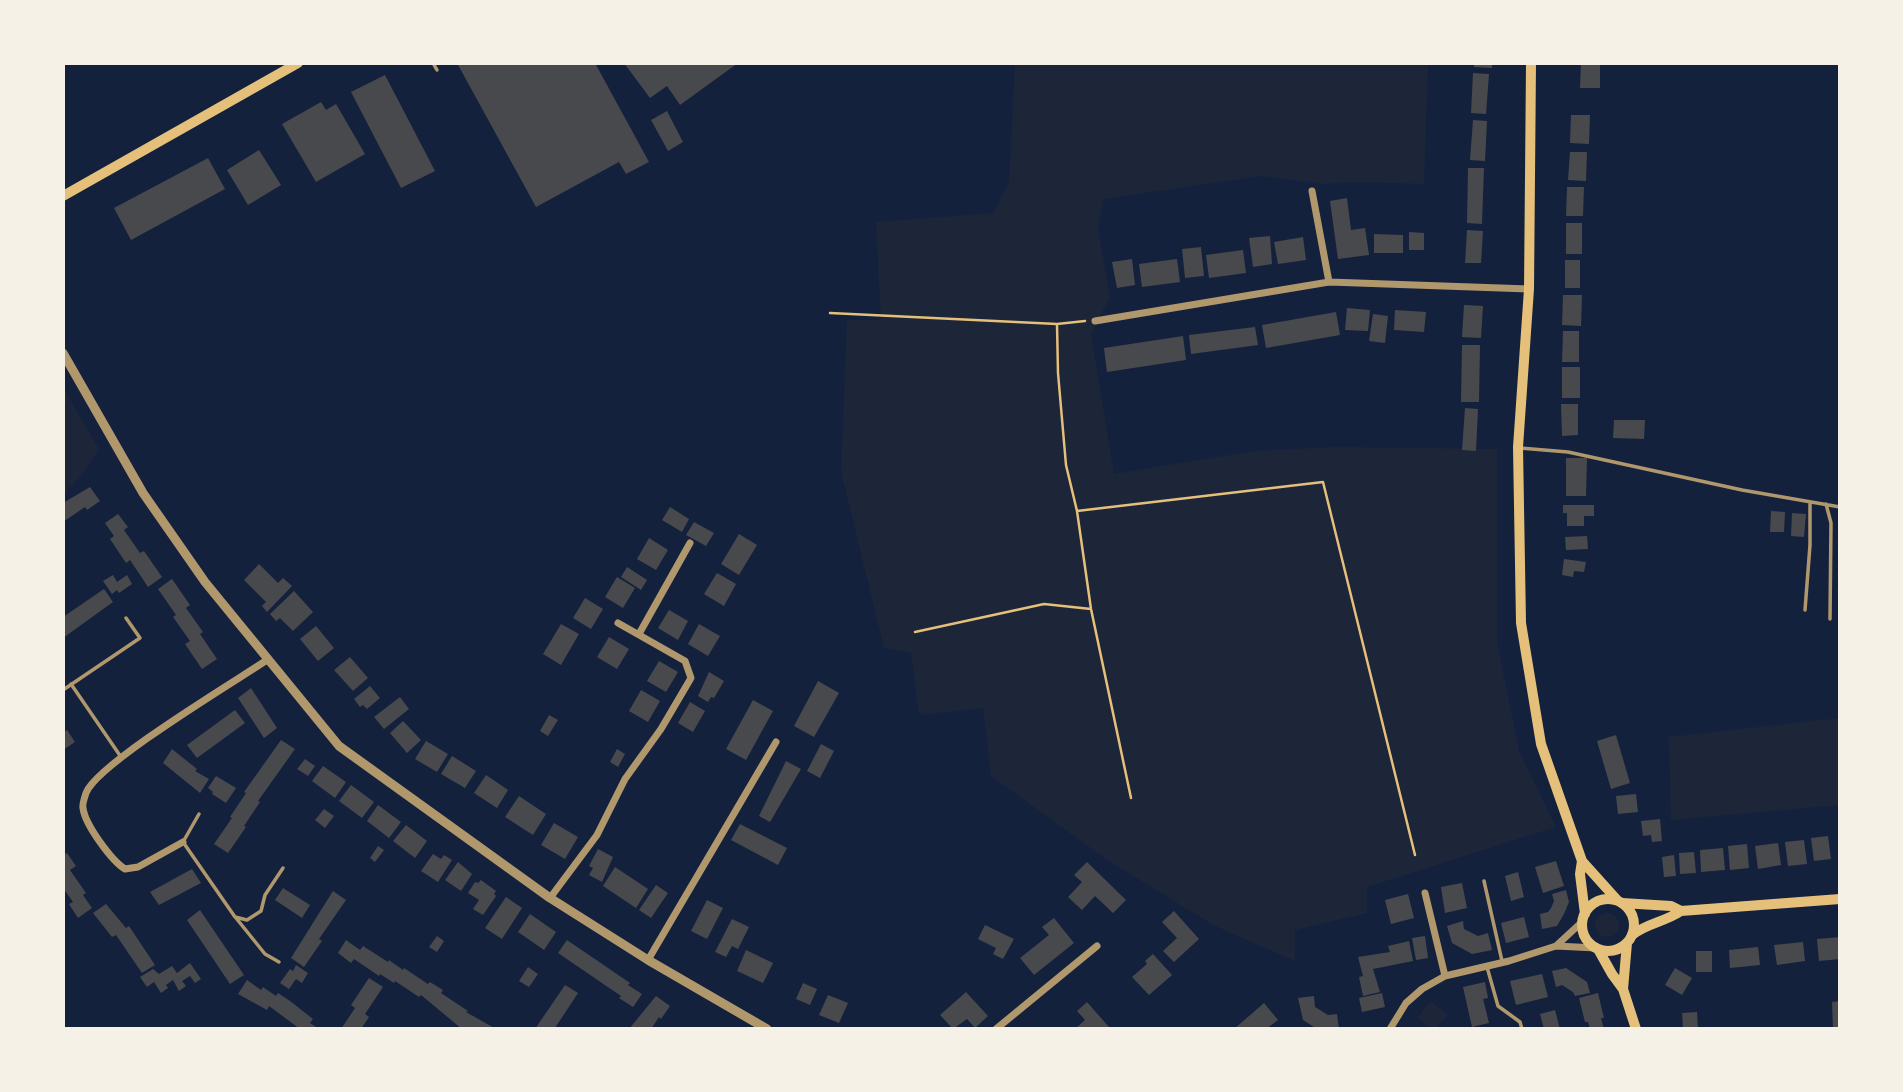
<!DOCTYPE html>
<html>
<head>
<meta charset="utf-8">
<style>
	body { margin:0 }
	#map { position:relative; width:1903px; height:1092px; overflow:hidden; background:#14213d; font-family:"Noto Sans",sans-serif }
	canvas { display:block }
	.frame { position:absolute; inset:0; border:65px solid #f6f1e7; pointer-events:none }
</style>
</head>
<body>
<div id="map">
<canvas width="1903" height="1092"></canvas>
<div class="frame"></div>
</div>
<script>
const g = document.querySelector('canvas').getContext('2d');
g.lineJoin = 'round';
function paint(path, color) {
  g.fillStyle = color;
  g.fill(path, 'evenodd');
}
function trace(path, color, width, dash) {
  g.strokeStyle = color;
  g.lineWidth = width;
  g.lineCap = dash ? 'butt' : 'round';
  g.setLineDash(dash || []);
  g.stroke(path);
}
paint(new Path2D(`
	M1015,63H1428L1424,184L1352,182L1324,184L1261,176L1103,199L1098,229L1110,297L1091,334L1114,474L1254,451L1334,447L1497,449V642L1519,751L1556,827L1367,887V913L1295,930V961L1213,925L1106,859L991,776L983,708L919,715L911,653L884,648L841,471L847,320H881L876,222L994,213L1009,181Z
	M63,388L99,449L81,476L63,494Z
	M1840,718V805L1671,820L1669,737Z
	M1595 925a12 12 0 1 1 24 0a12 12 0 1 1-24 0Z
	M1430,1001L1448,1014L1436,1029H1432L1417,1018Z`), '#1d2539');
paint(new Path2D(`
	M457,63H595L649,162L626,174L619,162L536,207Z
	M624,63H738L680,105L667,86L650,98Z
	M1474,63H1492V68L1474,67Z
	M1581,63H1600V88H1580Z
	M1473,73L1489,74L1486,114L1471,113Z
	M385,75L435,171L401,188L351,92Z
	M321,102L326,110L336,104L365,154L316,182L282,124Z
	M667,111L683,142L668,151L651,120Z
	M1571,115H1590L1589,144L1570,143Z
	M1473,120L1487,121L1485,161L1470,160Z
	M259,150L281,185L248,205L227,170Z
	M1570,152H1587L1586,181L1568,180Z
	M208,158L225,189L131,240L114,208Z
	M1468,168H1484L1482,224L1467,223Z
	M1567,187H1584L1583,216H1566Z
	M1347,198L1351,230L1365,228L1369,255L1338,259L1330,201Z
	M1566,223H1582V254H1566Z
	M1467,230L1483,231L1481,263H1465Z
	M1409,232L1424,233V250H1409Z
	M1374,234L1403,235V253H1374Z
	M1270,236L1272,264L1253,267L1249,238Z
	M1303,237L1306,260L1278,264L1274,242Z
	M1201,247L1204,276L1185,278L1182,249Z
	M1243,250L1246,273L1209,278L1206,255Z
	M1132,259L1135,285L1117,288L1112,262Z
	M1177,259L1180,282L1142,287L1139,264Z
	M1565,260H1580V288H1565Z
	M1563,295H1582L1581,326L1562,325Z
	M1464,305L1483,306L1481,338L1462,337Z
	M1347,308L1370,310L1368,331L1345,330Z
	M1395,310L1426,312L1424,332L1394,330Z
	M1336,312L1340,335L1266,348L1262,325Z
	M1373,314L1388,316L1385,343L1369,341Z
	M1255,327L1258,345L1191,354L1189,335Z
	M1563,331H1579V362H1562Z
	M1183,336L1186,360L1107,372L1104,348Z
	M1462,345H1480L1479,402H1461Z
	M1562,367H1580V398H1562Z
	M1561,404H1578V435L1562,436Z
	M1465,408L1478,409L1476,451L1462,450Z
	M1614,420H1645L1644,439L1613,438Z
	M1566,458H1587L1586,496H1566Z
	M90,487L100,501L87,510L85,507L63,522V503Z
	M1563,505H1594V516H1584V526H1567V513H1563Z
	M670,507L689,519L682,532L662,520Z
	M1771,511L1785,512L1784,532H1770Z
	M1792,513L1806,514L1804,537L1791,536Z
	M118,514L128,527L124,530L140,553L144,551L162,577L148,587L130,560L126,563L110,539L114,536L105,523Z
	M694,522L714,533L706,546L686,535Z
	M739,534L757,545L739,575L721,564Z
	M1587,536L1588,549L1566,550L1565,537Z
	M649,538L668,550L656,570L637,559Z
	M1564,559L1586,562L1584,572L1574,571L1573,577L1562,575Z
	M259,564L278,583L283,578L292,586L267,612L262,606L266,602L244,580Z
	M627,567L647,580L641,590L621,577Z
	M717,573L736,584L724,606L704,594Z
	M113,575L117,582L127,575L132,584L119,593L117,590L112,594L103,581Z
	M617,577L635,588L623,608L605,597Z
	M172,579L190,605L186,608L203,632L200,634L217,659L202,669L185,644L190,641L173,617L176,615L158,589Z
	M104,589L113,602L63,638V617Z
	M294,591L313,612L293,631L280,618L276,621L270,614Z
	M585,598L603,609L591,629L573,618Z
	M669,610L688,621L678,640L658,628Z
	M561,624L579,634L561,665L543,654Z
	M699,624L720,636L708,656L688,644Z
	M316,626L334,648L318,661L300,639Z
	M609,637L629,649L617,669L597,657Z
	M350,657L368,678L353,691L334,670Z
	M659,661L678,672L666,692L647,681Z
	M709,672L724,681L714,698L711,697L708,702L698,696Z
	M818,681L839,693L814,737L794,726Z
	M370,686L380,698L367,709L363,705L360,707L354,699Z
	M251,688L277,728L264,738L238,698Z
	M641,690L660,701L648,722L629,711Z
	M400,697L409,709L384,729L374,717Z
	M753,700L773,711L746,760L726,749Z
	M690,702L705,711L693,732L678,723Z
	M235,710L245,723L197,758L187,745Z
	M549,715L558,720L548,736L540,731Z
	M403,721L421,740L407,753L390,733Z
	M67,730L75,742L63,750V733Z
	M1616,735L1630,783L1611,789L1597,741Z
	M281,740L295,749L258,801L260,802L244,826L246,827L228,853L214,844L232,818L230,817L246,793L244,792Z
	M426,741L448,754L437,772L415,759Z
	M821,744L834,751L820,778L807,771Z
	M172,749L197,769L195,771L209,779L200,793L163,763Z
	M617,749L625,754L618,767L610,762Z
	M452,756L476,771L465,788L441,774Z
	M305,759L315,766L308,776L297,769Z
	M786,761L801,769L770,822L759,816Z
	M323,766L346,782L335,798L312,781Z
	M486,775L508,790L497,808L474,793Z
	M216,776L236,788L226,803L212,794L213,792L208,788Z
	M351,785L374,802L362,818L339,801Z
	M1636,794L1638,812L1618,814L1616,796Z
	M519,796L546,814L533,835L505,817Z
	M378,805L401,822L389,838L367,821Z
	M324,809L334,816L325,828L315,820Z
	M1660,819L1662,841L1652,842L1651,835L1643,836L1641,821Z
	M554,823L578,837L565,859L541,845Z
	M740,824L787,848L778,865L731,840Z
	M406,825L427,841L415,858L393,841Z
	M1828,836L1831,859L1814,861L1811,838Z
	M1804,840L1807,864L1788,866L1785,842Z
	M1778,843L1781,865L1758,869L1755,846Z
	M1747,844L1749,868L1730,870L1728,846Z
	M378,846L384,850L375,862L370,858Z
	M1723,848L1725,870L1701,872L1700,850Z
	M598,849L613,857L602,882L589,875L593,868L589,866Z
	M1694,852L1696,873L1680,874L1679,853Z
	M67,853L76,866L70,870L86,893L83,895L92,908L78,918L69,904L73,902L63,888V855Z
	M433,854L441,859L444,855L452,860L438,882L421,871Z
	M1674,855L1676,876L1664,877L1662,857Z
	M1556,861L1564,886L1543,893L1535,867Z
	M458,862L472,874L461,891L445,880Z
	M1087,862L1126,900L1113,913L1095,896L1082,910L1068,897L1082,882L1074,875Z
	M615,867L648,889L636,908L603,886Z
	M192,869L201,883L159,905L150,892Z
	M1518,872L1524,897L1511,901L1505,876Z
	M481,880L496,891L494,894L496,896L483,915L473,909L479,900L468,893L475,882L478,883Z
	M1462,883L1467,908L1445,913L1441,887Z
	M656,885L668,893L651,918L639,910Z
	M283,888L310,905L302,918L275,900Z
	M1566,890L1569,902L1564,914L1557,926L1542,929L1540,914L1548,912L1551,908L1554,901L1552,894Z
	M333,891L346,900L319,939L322,941L304,967L291,958Z
	M1408,894L1414,918L1391,924L1385,900Z
	M506,897L522,908L502,939L485,928Z
	M707,900L723,908L707,939L691,931Z
	M106,904L126,928L129,926L155,965L142,973L116,935L112,937L93,913Z
	M200,910L244,975L230,984L187,920Z
	M1174,911L1199,939L1174,962L1163,951L1177,938L1162,922Z
	M530,914L556,932L544,950L518,932Z
	M1524,917L1529,937L1506,943L1501,923Z
	M1054,918L1074,943L1034,975L1020,958L1049,935L1042,927Z
	M732,919L749,927L738,949L732,946L726,957L715,952Z
	M1463,921L1464,929L1478,936L1488,933L1492,950L1472,954L1452,943L1447,926Z
	M985,925L1014,939L1003,959L993,954L996,948L978,939Z
	M437,936L444,941L437,952L429,947Z
	M1425,936L1428,958L1416,960L1412,938Z
	M1840,937V959L1819,961L1817,939Z
	M346,940L360,950L363,946L388,962L389,960L403,970L404,968L428,984L430,982L443,990L441,993L468,1011L466,1012L496,1029H462L421,995L419,997L395,981L394,983L380,974L379,976L354,959L351,963L338,953Z
	M567,940L630,983L628,985L642,994L633,1007L619,998L621,996L558,953Z
	M1409,941L1413,961L1373,969L1380,992L1363,996L1359,977L1363,976L1358,957L1390,952L1388,946Z
	M1803,942L1805,961L1777,965L1774,945Z
	M1758,947L1760,965L1730,968L1729,950Z
	M746,950L773,963L763,983L737,971Z
	M1696,951H1712V972H1696Z
	M1153,954L1172,975L1149,995L1132,977L1147,964L1145,961Z
	M190,963L201,979L195,983L190,976L182,981L186,986L179,991L173,980L166,985L168,988L161,993L154,982L147,987L140,977L153,969L159,974L172,966L177,973Z
	M296,965L308,973L302,983L296,979L289,989L280,983L290,969L293,971Z
	M528,967L538,974L529,987L519,981Z
	M1566,968L1587,982L1590,993L1575,996L1573,992L1562,985L1556,987L1552,971Z
	M1675,968L1692,978L1682,995L1665,985Z
	M1542,974L1548,997L1516,1005L1510,981Z
	M369,978L383,987L365,1014L369,1017L361,1029H341L355,1008L351,1005Z
	M247,980L261,990L263,987L276,996L278,993L290,1001L313,1019L310,1023L319,1029H300L269,1006L267,1010L238,994Z
	M1485,982L1488,998L1483,999L1489,1023L1472,1027L1463,987Z
	M803,983L817,989L810,1005L796,999Z
	M565,985L578,993L561,1019L554,1029H535Z
	M966,992L988,1016L975,1028L967,1019L953,1029L940,1015Z
	M1382,993L1385,1007L1362,1012L1359,998Z
	M1598,993L1604,1018H1601L1604,1029H1590L1588,1022H1585L1579,998Z
	M828,995L848,1003L839,1023L819,1015Z
	M656,996L670,1006L661,1019L659,1017L651,1029H629Z
	M1314,996L1315,1007L1328,1015L1337,1014L1339,1029H1317L1303,1020L1298,998Z
	M1840,1001V1029H1833L1832,1002Z
	M1087,1002L1109,1027L1107,1029H1075L1085,1020L1077,1011Z
	M1264,1003L1278,1020L1266,1029H1234Z
	M1555,1010L1560,1029H1544L1540,1014Z
	M1697,1012L1698,1029H1683L1682,1013Z`), '#48494c');
trace(new Path2D(`
	M830,313L1057,324L1085,321
	M1057,324L1058,373L1066,465L1077,511L1323,482L1415,855
	M1077,511L1091,609L1131,798
	M915,632L1044,604L1091,609`), '#e5c07b', 2.5);
trace(new Path2D(`
	M433,63L437,70
	M1520,448L1568,452L1742,490L1840,507
	M1826,504L1831,523L1830,619
	M1805,610L1810,545V502
	M71,684L121,757
	M63,690L140,638L126,618
	M199,814L183,842L235,917L247,920L261,911L265,895L283,868
	M1484,881L1502,961
	M236,918L265,954L279,962
	M1487,967L1498,1006L1520,1022L1522,1029`), '#b1986c', 3.5);
trace(new Path2D(`
	M1312,191L1329,282
	M1095,321L1329,282L1529,289
	M639,634L690,543
	M183,842L138,867L125,869C112,861 85,825 83,808C82,805 85,796 86,793C97,764 234,682 267,660
	M1425,893L1445,976
	M550,898L597,835L625,779L661,729L691,678L685,661L618,623
	M1556,946L1583,921
	M648,960L776,742
	M996,1029L1097,946
	M1390,1029L1406,1003L1422,989L1445,976L1509,961L1556,946L1596,948`), '#b1986c', 7);
trace(new Path2D(`
	M63,353L143,493L205,582L339,746L550,898L648,960L767,1029`), '#b1986c', 9);
trace(new Path2D(`
	M1622,903L1671,906L1681,911
	M1632,935C1647,923 1665,922 1681,911L1840,899`), '#e5c07b', 10);
trace(new Path2D(`
	M1531,63L1529,289L1518,447L1521,623L1541,744L1582,861L1580,874L1585,914
	M63,196L298,63
	M1582,861L1618,901
	M1582 925a26 26 0 1 1 52 0a26 26 0 1 1-52 0Z
	M1598,949L1612,974L1623,989L1636,1029
	M1623,989L1627,943`), '#e5c07b', 10);
</script>
</body>
</html>
